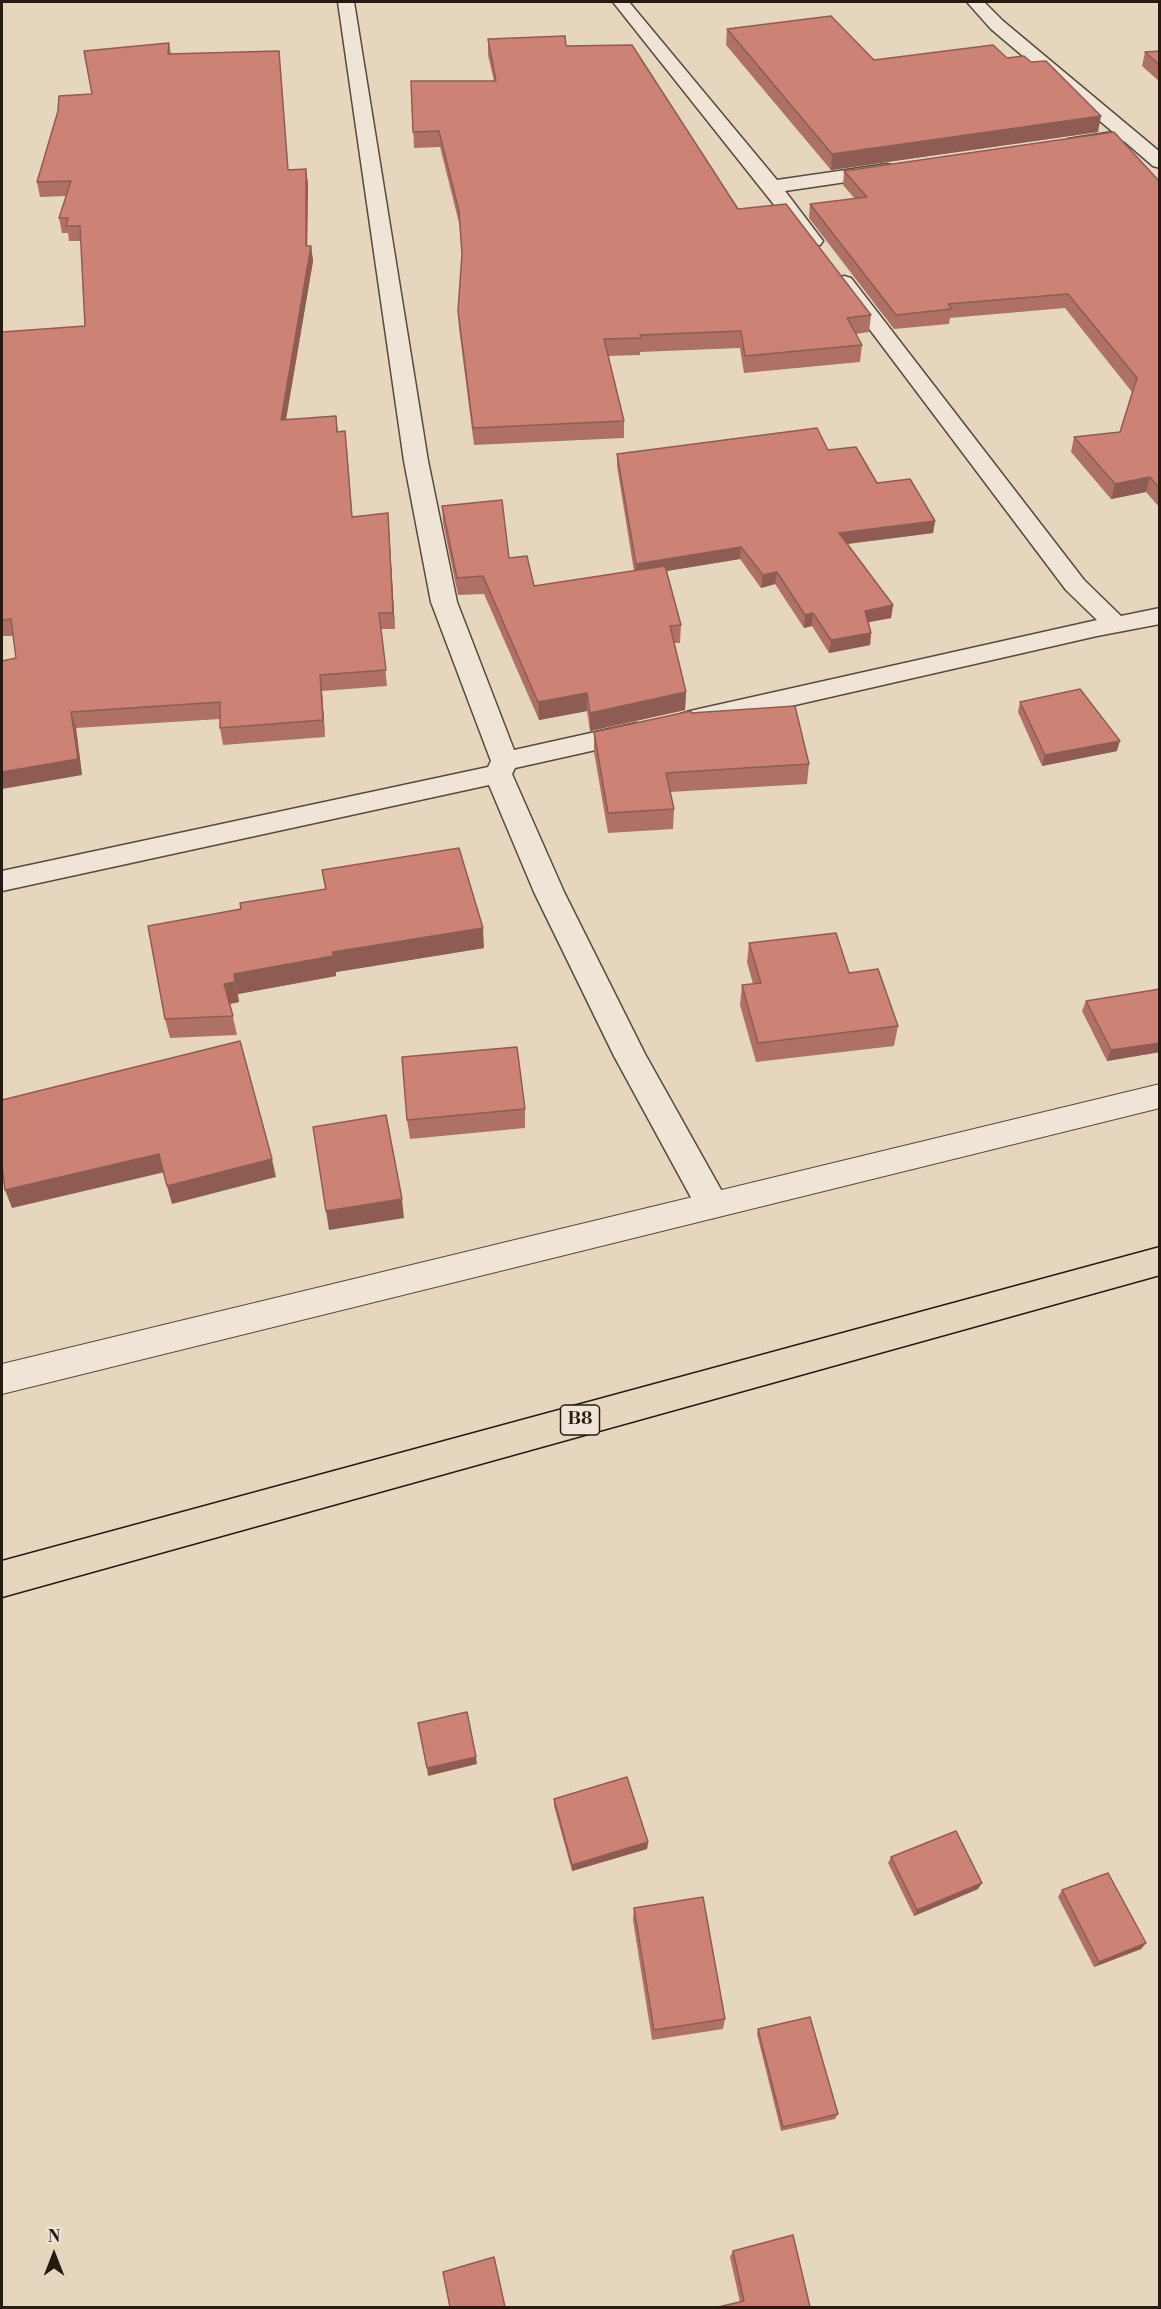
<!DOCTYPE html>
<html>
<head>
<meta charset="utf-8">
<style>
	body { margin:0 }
	#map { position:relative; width:1161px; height:2309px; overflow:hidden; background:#e7d6be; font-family:"Libre Bodoni",serif }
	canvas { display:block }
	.frame { position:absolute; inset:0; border:3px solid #251b13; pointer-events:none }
	.north { position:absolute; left:24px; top:2225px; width:60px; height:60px; -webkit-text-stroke:4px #efe4d5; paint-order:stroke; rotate:0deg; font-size:16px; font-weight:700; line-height:24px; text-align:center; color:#251b13 }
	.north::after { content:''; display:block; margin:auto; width:21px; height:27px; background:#251b13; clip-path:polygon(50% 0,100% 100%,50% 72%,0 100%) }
</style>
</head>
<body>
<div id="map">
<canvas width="1161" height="2309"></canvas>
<div class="frame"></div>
<div class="north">N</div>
</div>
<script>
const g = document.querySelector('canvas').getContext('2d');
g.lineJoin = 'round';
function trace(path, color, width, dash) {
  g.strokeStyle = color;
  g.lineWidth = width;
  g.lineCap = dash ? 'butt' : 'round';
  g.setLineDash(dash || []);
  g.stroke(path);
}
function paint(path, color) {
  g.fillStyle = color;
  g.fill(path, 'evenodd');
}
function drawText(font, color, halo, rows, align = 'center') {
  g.font = font + ' "Libre Bodoni",serif';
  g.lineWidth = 4.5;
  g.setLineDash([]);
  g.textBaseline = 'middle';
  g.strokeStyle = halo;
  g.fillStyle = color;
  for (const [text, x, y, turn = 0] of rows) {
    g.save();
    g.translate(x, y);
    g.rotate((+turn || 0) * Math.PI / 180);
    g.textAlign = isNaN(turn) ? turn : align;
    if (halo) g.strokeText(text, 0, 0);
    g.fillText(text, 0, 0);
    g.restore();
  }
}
const service = new Path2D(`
	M1160,1084V1108L2,1394V1364Z`);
const minor = new Path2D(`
	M338,2H354L428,461L457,602L514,750L636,723L646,726L650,732L646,738L636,741L515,768L512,774L564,892L645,1054L729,1204L724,1214L712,1218L700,1214L614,1056L534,892L489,785L2,891V871L488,767L491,761L431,602L404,461Z
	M613,2H629L777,180L887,164L894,166L897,170L894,174L887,176L785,191L823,241L820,245H806Z
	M967,2H984L1003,21L1160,152V168L1153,166L1124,141L1075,149L1068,147L1066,143L1068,139L1113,132L991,29Z
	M844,276L851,278L1084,580L1121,616L1160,608V624L1097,636L690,729L681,726L677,720L681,714L690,711L1097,620L1066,590L837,286L834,282L837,278Z`);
const trunk = new Path2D(`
	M1160,1247V1275L2,1597V1561Z`);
trace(service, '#564a3e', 2);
trace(minor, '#564a3e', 3);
trace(trunk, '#251b13', 3);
paint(service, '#efe4d5');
paint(minor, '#efe4d5');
paint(trunk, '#e7d6be');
paint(new Path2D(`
	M727,29L874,60L1007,58L1098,132L831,170L726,45Z
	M488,39L566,46L738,209L871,315L869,332L856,334L862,345L860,362L744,373L740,348L640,352V355L608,356L624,421V438L474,445L459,328L458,311L462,257L460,227L440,147L414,148L411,81H494L488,55Z
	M169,43L171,54L280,65L288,170L306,169L308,184L307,246H311L313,261L286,420L336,416L338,432L347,447L352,517L388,513L395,629H381L387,686L322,691L325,737L223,745L220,728V719L76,728L82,775L16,658L13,636H2V332L85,326L81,241H69L68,233H62L59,218L66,196L40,197L37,182L58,111L92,94Z
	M1160,51V82L1142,66L1145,52Z
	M844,171L1160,182V508L1146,492L1111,499L1071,452L1074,437L1120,432L1132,392L1065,308L950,318L949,324L894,329L809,218L810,204L855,199L843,185Z
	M828,450L935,521L933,533L848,544L893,605L891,618L869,622L871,633L870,645L829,653L812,626L804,628L775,584L761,588L740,559L667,571L681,625L680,643H674L686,692L685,710L590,731L587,711L539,720L484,594L458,595L443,523L442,506L509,558L534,586L634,571L617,466V454Z
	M1020,702L1117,751L1042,766L1018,712Z
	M691,713L809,764L807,784L670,792L674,809L673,829L608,833L594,752V732Z
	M322,870L484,948L336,972V976L238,994L239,1002L230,1004L237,1035L170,1038L165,1019L241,909L325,889Z
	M749,943L849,973L898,1026L894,1046L756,1062L740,1005L742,985L753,984L747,962Z
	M1160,989V1052L1107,1061L1082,1011L1086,1001Z
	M525,1109V1128L410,1139L407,1120Z
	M554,1799L648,1842L647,1849L572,1871L554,1806Z
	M891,1857L978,1889L914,1916L888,1863Z
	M1062,1890L1146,1943L1141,1949L1094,1967L1058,1897Z
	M634,1908L725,2019L723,2029L652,2040L633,1920Z
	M758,2029L838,2114L835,2119L781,2131L757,2034Z
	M733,2251L810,2307L740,2302L730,2257Z`), '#af7165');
paint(new Path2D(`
	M1101,116L1098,132L831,170L832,154Z
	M306,169L308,184L307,261L306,246Z
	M311,246L313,261L283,436L281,420Z
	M1150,477L1146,492L1111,499L1115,484Z
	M388,513L389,529L395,629L393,613Z
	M935,521L933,533L837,545L839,533Z
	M741,547L740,559L635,576L636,564Z
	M777,572L775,584L761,588L763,575Z
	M893,605L891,618L864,623L865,611Z
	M813,613L812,626L804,628L805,615Z
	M871,633L870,645L829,653L831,640Z
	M320,675L322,691L325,737L323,720Z
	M686,692L685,710L590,731V713Z
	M587,693V711L539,720L538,702Z
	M71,712L76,728L82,775L2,789V772Z
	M1120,741L1117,751L1042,766L1045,755Z
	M483,928L484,948L336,972V976L238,994L234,974L333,952Z
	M235,982L239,1002L229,1004L224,984Z
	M1160,1043V1052L1107,1061L1111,1050Z
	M159,1154L165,1172L12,1208L5,1190Z
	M272,1159L276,1177L172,1204L167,1186Z
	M402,1199L404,1218L329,1230L326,1211Z
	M476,1757L477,1764L428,1776L427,1768Z
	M648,1842L647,1849L572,1871V1865Z
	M982,1883L978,1889L914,1916L917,1910Z
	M1146,1943L1141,1949L1094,1967L1099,1962Z
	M2,2286L3,2307H2Z`), '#8f5c53');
const building = new Path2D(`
	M831,16L874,60L993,45L1007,58L1024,56L1031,62L1046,61L1101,116L832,154L727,29Z
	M565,36L566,46L632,45L738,209L786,204L871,315L847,318L862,345L745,356L741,331L640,335L641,338L604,339L624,421L473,428L458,311L462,254L459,211L439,131L413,132L411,81H496L488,39Z
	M169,43L168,54L279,51L288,170L306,169V246H311L281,420L336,416L337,432L345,431L352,517L388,513L393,613H379L386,670L320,675L323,720L220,728V702L71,712L78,759L2,772V661L16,658L11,619L2,620V332L85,326L80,226H66L68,218H59L71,181L37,182L58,111L59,96L92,94L84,51Z
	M1160,51V65L1145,52Z
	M1114,132L1160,182V489L1150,477L1115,484L1074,437L1120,432L1137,378L1068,294L948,304L952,309L896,315L810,204L867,197L844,171Z
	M817,428L828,450L856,447L877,483L910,479L935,521L839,533L893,605L865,611L871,633L831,640L813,613L805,615L777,572L763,575L741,547L636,564L617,454Z
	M502,500L509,558L527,556L534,586L665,566L681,625L670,626L686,692L590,713L587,693L538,702L483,576L457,578L442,506Z
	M1080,689L1120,741L1045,755L1020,702Z
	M795,706L809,764L666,773L674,809L608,813L594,732L691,711V713Z
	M459,848L483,928L333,952V956L234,974L235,982L224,984L233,1016L165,1019L148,926L241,909L240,903L326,889L322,870Z
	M836,933L849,973L878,969L898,1026L758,1043L742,985L761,983L749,943Z
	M1160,989V1043L1111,1050L1086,1001Z
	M240,1041L272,1159L167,1186L159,1154L5,1190L2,1166V1100Z
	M517,1047L525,1109L407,1120L402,1057Z
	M386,1115L402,1199L326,1211L313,1127Z
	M467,1712L476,1757L427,1768L418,1723Z
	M627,1777L648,1842L572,1865L554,1799Z
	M956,1831L982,1883L917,1910L891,1857Z
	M1108,1873L1146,1943L1099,1962L1062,1890Z
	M703,1897L725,2019L654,2030L634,1908Z
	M810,2017L838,2114L783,2127L758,2029Z
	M793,2235L810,2307H718L744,2301L733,2251Z
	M494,2257L505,2307H450L443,2272Z`);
paint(building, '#cc8376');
trace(building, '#8f5c53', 1.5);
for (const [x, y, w] of [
	[580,1420,39]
]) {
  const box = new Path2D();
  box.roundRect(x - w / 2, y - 15, w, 30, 4.5);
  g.fillStyle = '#efe4d5';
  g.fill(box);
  trace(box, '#251b13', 1.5);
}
drawText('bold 18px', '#251b13', null, [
	["B8",580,1420]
]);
</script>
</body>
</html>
